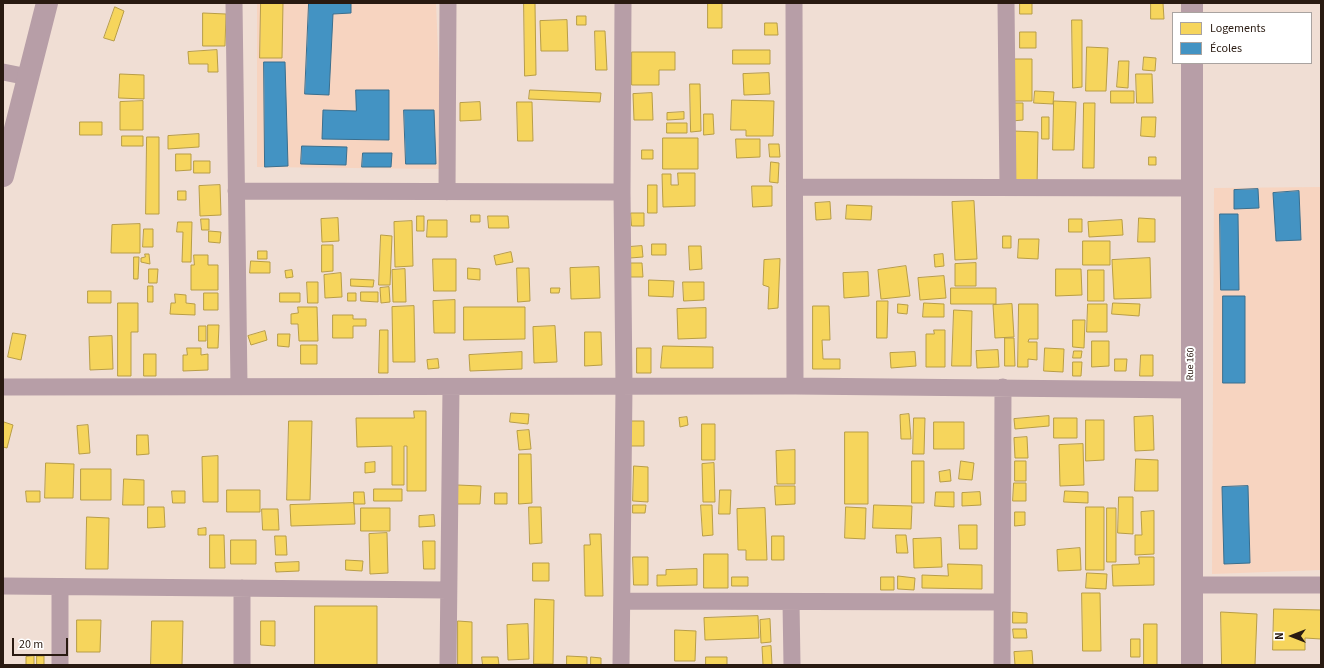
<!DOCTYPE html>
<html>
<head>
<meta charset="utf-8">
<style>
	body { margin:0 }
	#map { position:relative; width:1324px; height:668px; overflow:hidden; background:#f0ded4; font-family:"Source Sans 3",sans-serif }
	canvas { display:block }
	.frame { position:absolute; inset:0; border:4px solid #291a11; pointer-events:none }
	.legend { position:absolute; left:1172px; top:12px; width:140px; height:52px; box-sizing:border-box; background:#fff; border:1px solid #a9a3a0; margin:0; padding:5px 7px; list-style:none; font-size:12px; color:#291a11 }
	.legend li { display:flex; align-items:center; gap:8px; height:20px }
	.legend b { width:20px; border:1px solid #a9a3a0 }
	.north { position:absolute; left:1272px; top:616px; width:40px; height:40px; -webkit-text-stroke:3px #fff; paint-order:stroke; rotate:270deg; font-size:11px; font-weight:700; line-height:16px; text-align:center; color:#291a11 }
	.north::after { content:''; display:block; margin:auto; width:14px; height:18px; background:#291a11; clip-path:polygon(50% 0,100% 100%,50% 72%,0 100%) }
	.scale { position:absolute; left:12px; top:638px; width:56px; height:18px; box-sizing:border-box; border:2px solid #291a11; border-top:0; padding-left:5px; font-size:12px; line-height:14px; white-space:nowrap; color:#291a11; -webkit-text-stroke:3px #fff; paint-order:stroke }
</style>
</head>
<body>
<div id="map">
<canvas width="1324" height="668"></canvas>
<div class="frame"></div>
<ul class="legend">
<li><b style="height:11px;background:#f6d55c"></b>Logements</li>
<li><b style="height:11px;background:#4393c3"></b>Écoles</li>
</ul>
<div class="north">N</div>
<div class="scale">20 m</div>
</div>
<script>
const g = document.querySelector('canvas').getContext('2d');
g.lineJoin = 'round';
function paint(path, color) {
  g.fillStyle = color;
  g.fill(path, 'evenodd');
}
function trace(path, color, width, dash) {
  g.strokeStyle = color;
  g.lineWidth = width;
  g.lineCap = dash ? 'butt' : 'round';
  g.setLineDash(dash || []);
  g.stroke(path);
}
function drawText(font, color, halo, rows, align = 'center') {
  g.font = font + ' "Source Sans 3",sans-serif';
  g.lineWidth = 4;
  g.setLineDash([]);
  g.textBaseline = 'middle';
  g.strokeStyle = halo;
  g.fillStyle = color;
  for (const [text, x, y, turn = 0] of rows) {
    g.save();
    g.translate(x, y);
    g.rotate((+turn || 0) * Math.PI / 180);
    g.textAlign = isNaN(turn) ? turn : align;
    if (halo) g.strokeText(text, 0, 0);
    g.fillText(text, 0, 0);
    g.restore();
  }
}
paint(new Path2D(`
	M257,3H436L443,169L257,167Z
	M1321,187V570L1212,574L1214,188Z`), '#f7d4c0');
const homes = new Path2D(`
	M261,3H283L282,58H260Z
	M524,3H535L536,75L525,76Z
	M708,3H722V28H708Z
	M1020,3H1032V14H1020Z
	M1151,3H1163L1164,19H1151Z
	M115,7L124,11L114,41L104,38Z
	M203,13L226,14L225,46H203Z
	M577,16H586V25H577Z
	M567,20L568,51H541L540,21Z
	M1072,20H1082V87L1073,88Z
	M765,23H777L778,35H765Z
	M595,31H605L607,70H596Z
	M1020,32H1036V48H1020Z
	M1087,47L1108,48L1106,91H1086Z
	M217,50L218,72H208V64H189L188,52Z
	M733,50H770V64H733Z
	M632,52H675V70H659V85H632Z
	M1144,57L1156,58L1155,71L1143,70Z
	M1014,59H1032V101H1014Z
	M1119,61H1129L1128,88L1117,87Z
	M769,73L770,94L744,95L743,74Z
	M120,74L144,75V99L119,98Z
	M1136,74H1152L1153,103H1137Z
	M690,84H700L701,131L691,132Z
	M530,90L601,93L600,102L529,99Z
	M1035,91L1054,92L1053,104L1034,103Z
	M1111,91H1134V103H1111Z
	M652,93L653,120H634L633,94Z
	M732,100L774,101L773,136H746V130H731Z
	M143,101V130H120V102Z
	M1054,101L1076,102L1074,150H1053Z
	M480,102L481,120L460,121V103Z
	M517,102H532L533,141H518Z
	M1012,103H1023V120L1012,121Z
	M1084,103H1095L1094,168H1083Z
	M684,112V119L667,120V113Z
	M704,114H713L714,134L704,135Z
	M1042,117H1049V139H1042Z
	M1142,117H1156L1155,137L1141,136Z
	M80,122H102V135H80Z
	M667,123H687V133H667Z
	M1013,131L1038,132L1037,187H1011Z
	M199,134V147L168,149V136Z
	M122,136H143V146H122Z
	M147,137H159V214H146Z
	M663,138H698V169H663Z
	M736,139H760V157L737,158Z
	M769,144H779L780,157H770Z
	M642,150H653V159H642Z
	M176,154H191V170L176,171Z
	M1149,157H1156V165H1149Z
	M194,161H210V173H194Z
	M771,162L779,163L778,183L770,182Z
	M678,173H695V206L663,207L662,174H671V185H678Z
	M220,185L221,215L200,216L199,186Z
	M648,185H657V213H648Z
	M752,186H772V206L753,207Z
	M178,191H186V200H178Z
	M974,201L977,259L955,260L952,202Z
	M830,202L831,219L816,220L815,203Z
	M847,205L872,206L871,220L846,219Z
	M631,213H644V226H632Z
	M471,215H480V222H471Z
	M417,216H424V231H417Z
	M488,216H508L509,228H489Z
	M338,218L339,241L322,242L321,219Z
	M1139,218L1155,219V242H1138Z
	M201,219H209V230H202Z
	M1069,219H1082V232H1069Z
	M428,220H447V237H427Z
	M1122,220L1123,235L1089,237L1088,222Z
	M412,221L413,266L395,267L394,222Z
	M178,222H192L191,262H182L183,232H177Z
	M140,224V253H111L112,225Z
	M144,229H153V247H143Z
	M209,231L221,232L220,243L209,242Z
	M381,235L392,236L390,285H379Z
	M1003,236H1011V248H1003Z
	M1019,239H1039L1038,259L1018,258Z
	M1083,241H1110V265H1083Z
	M652,244H666V255H652Z
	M322,245H333V271L322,272Z
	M642,246L643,257L630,258L629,247Z
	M689,246H701L702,269L690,270Z
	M258,251H267V259H258Z
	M511,252L513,262L496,265L494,256Z
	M145,254H149L150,264L141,262V258L145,257Z
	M943,254L944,266L935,267L934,255Z
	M194,255H208V265H218V290H191V265H194Z
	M134,257H139L138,279H134Z
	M1150,258L1151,298L1114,299L1112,260Z
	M433,259H456V291H434Z
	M780,259L778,308L768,309L769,287L763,285L764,260Z
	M251,261L270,262V273H250Z
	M631,263H642L643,277H631Z
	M976,263V286H955V264Z
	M906,266L910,296L881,299L878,270Z
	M599,267L600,298L571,299L570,268Z
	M468,268L480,269V280L468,279Z
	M517,268H529L530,301L518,302Z
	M149,269H158L157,283H149Z
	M405,269L406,302H393L392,270Z
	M1056,269H1081L1082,295L1056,296Z
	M292,270L293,277L286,278L285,271Z
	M1088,270H1104V301H1088Z
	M868,272L869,296L844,298L843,273Z
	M341,273L342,297L325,298L324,275Z
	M944,276L946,298L920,300L918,278Z
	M351,279L374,280L373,287L351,286Z
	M649,280L674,281L673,297L649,296Z
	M307,282H318V303H308Z
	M683,282H704V300L684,301Z
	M148,286H153V302H148Z
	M389,287L390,302L381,303L380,288Z
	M551,288H560L559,293H551Z
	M951,288H996V304H951Z
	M88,291H111V303H88Z
	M361,292H378V302L361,301Z
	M204,293H218V310H204Z
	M280,293H300V302H280Z
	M348,293H356V301H348Z
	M175,294L186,295V303L195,304V315L170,314L171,303H175Z
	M455,300V333H434L433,301Z
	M877,301H888L887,338H877Z
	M118,303H138V332H131V376H118Z
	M924,303L944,304V317H923Z
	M1113,303L1140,304L1139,316L1112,314Z
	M898,304L908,305L907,314L898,313Z
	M1012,304L1014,337L995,338L993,305Z
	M1019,304H1038V339H1029L1028,342H1037V360L1028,359V367H1018Z
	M1088,304H1107V332H1087Z
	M414,306L415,362H393L392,307Z
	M813,306H829L830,340H822L823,359H840V369H813Z
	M298,307H317L318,341H299L298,324H291V314L298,313Z
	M464,307H525V339L464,340Z
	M706,308V338L678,339L677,309Z
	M954,310L972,311L971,366H952Z
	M333,315H353V319H366V326H353V338H333Z
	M1073,320H1085L1084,348L1073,347Z
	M208,325H219L218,348H208Z
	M199,326H206V341H199Z
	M555,326L557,362L534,363L533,327Z
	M380,330H388V373H379Z
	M934,330H945V367H926V334H934Z
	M265,331L267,340L251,345L248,336Z
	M585,332H601L602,365L585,366Z
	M13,333L26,335L21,360L8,357Z
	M278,334H290L289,347L278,346Z
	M112,336L113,369L90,370L89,337Z
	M1005,338H1014L1015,366H1005Z
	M1092,341H1109V366L1092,367Z
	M301,345H317V364H301Z
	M663,346L713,347V368H661Z
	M187,348H201V355L208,354V370L183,371V355H187Z
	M637,348H651V373H637Z
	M1045,348L1064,349L1063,372L1044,371Z
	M998,350L999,367L977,368L976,351Z
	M1074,351H1082L1081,358H1073Z
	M522,352V369L470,371L469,355Z
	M915,352L916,366L891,368L890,353Z
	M144,354H156V376H144Z
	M1141,355H1153V376H1140Z
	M438,359L439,368L428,369L427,360Z
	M1115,359H1127L1126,371H1115Z
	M1073,362H1082L1081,376H1073Z
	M414,411H426V491H407V446H404V485H392V446L357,447L356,418H414Z
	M511,413L529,414L528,424L510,422Z
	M909,414L911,439H901L900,415Z
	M1049,416V426L1015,429L1014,419Z
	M1153,416L1154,450L1135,451L1134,417Z
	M687,417L688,425L680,427L679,418Z
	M914,418H925L924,454H913Z
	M1054,418H1077V438H1054Z
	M1086,420H1104V460L1086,461Z
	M289,421H312L310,500H287Z
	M631,421H644V446H631Z
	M4,422L13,425L7,448L3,447Z
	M934,422H964V449H934Z
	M702,424H715V460H702Z
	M88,425L90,453L79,454L77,426Z
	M529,430L531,449L519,450L517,431Z
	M845,432H868V504H845Z
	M137,435H148L149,454L137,455Z
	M1027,437L1028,458H1015L1014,438Z
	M1083,444L1084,485L1060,486L1059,445Z
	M795,450V484H777L776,451Z
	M519,454H531L532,503L519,504Z
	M218,456V502H203L202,457Z
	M1136,459L1158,460V491H1135Z
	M912,461H924V503H912Z
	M961,461L974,463L972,480L959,479Z
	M1015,461H1026V481H1015Z
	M375,462V472L365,473V463Z
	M46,463L74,464L73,498H45Z
	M714,463L715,502H703L702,464Z
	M634,466L648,467V502L633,501Z
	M81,469H111V500H81Z
	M950,470L951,481L940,482L939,472Z
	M124,479L144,480V505H123Z
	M1014,483H1026V501H1013Z
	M457,485L481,486L480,504H456Z
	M775,486H795V504L776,505Z
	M374,489H402V501H374Z
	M227,490H260V512H227Z
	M720,490H731L730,514H719Z
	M26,491H40V502H27Z
	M172,491H185V503H173Z
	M1065,491L1088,492V503L1064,502Z
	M354,492H364L365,504H354Z
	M936,492H954V507L935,506Z
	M980,492L981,505L962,506V493Z
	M495,493H507V504H495Z
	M1119,497H1133V534L1118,533Z
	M354,503L355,524L291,526L290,505Z
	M633,505H646L645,513H633Z
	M701,505H712L713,535L703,536Z
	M874,505L912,506L911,529L873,528Z
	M148,507H164L165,527L148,528Z
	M529,507H541L542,543L530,544Z
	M846,507L866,508L865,539L845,538Z
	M1086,507H1104V570H1086Z
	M361,508H390V531H361Z
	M765,508L767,560H746V550H738L737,509Z
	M1107,508H1116V562H1107Z
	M262,509H278L279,530H263Z
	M1154,511V554L1135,555V535H1142L1141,512Z
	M1015,512H1025V525L1015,526Z
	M434,515L435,526L419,527V516Z
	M87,517L109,518L108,569H86Z
	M959,525H977V549H960Z
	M206,528V535H198V529Z
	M387,533L388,573L370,574L369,534Z
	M590,534H601L603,596H585L584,545H590Z
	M210,535H224L225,568H210Z
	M896,535H906L908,553H897Z
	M275,536H286L287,555H276Z
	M772,536H784V560H772Z
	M941,538L942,567L914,568L913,539Z
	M231,540H256V564H231Z
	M423,541H435V569H424Z
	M1080,548L1081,570L1058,571L1057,550Z
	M704,554H728V588H704Z
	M633,557H648V585H634Z
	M1139,557H1154V585L1113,586L1112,565L1139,564Z
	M346,560L363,561L362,571L346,570Z
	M299,562V571L276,572L275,563Z
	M533,563H549V581H533Z
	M948,564L982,565V589L922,588V575L948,576Z
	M697,569V585L657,586V575H666V570Z
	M1087,573L1107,574L1106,589L1086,588Z
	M898,576L915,578L914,590L898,589Z
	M732,577H748V586H732Z
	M881,577H894V590H881Z
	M1082,593H1100L1101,651H1083Z
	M535,599L554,600L553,664H534Z
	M315,606H377V665H315Z
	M1274,609L1321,610V639L1305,638V650H1273Z
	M1013,612L1027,613V623H1013Z
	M1221,612L1257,614L1255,665H1222Z
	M758,616L759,638L705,640L704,618Z
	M770,619L771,642L761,643L760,620Z
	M77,620H101L100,652H77Z
	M152,621H183L182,665H151Z
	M261,621H275V646L261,645Z
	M458,621L472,622V665H458Z
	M528,624L529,659L508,660L507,625Z
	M1144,624H1157V665H1144Z
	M1013,629H1026L1027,638H1014Z
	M675,630L696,631L695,661H675Z
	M1131,639H1140V657H1131Z
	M771,646L772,665H763L762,647Z
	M1032,651L1033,665H1015L1014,652Z
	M34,656V665H26V657Z
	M37,656H44V665H37Z
	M567,656L587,657V665H567Z
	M482,657H498L499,665H483Z
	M591,657L601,658V665H591Z
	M706,657H727V665H706Z`);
paint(homes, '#f6d55c');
trace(homes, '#b89d46', 1);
const schools = new Path2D(`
	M309,3H351V13L333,14L329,95L305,94Z
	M264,62H285L288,166L265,167Z
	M356,90H389V140L322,139L323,110L356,111Z
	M404,110H434L436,164H406Z
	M302,146L347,147L346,165L301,164Z
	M363,153H392L391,167H362Z
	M1258,189L1259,208L1234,209V190Z
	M1299,191L1301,240L1276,241L1273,193Z
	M1220,214H1238L1239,290H1221Z
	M1223,296H1245V383H1223Z
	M1248,486L1250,563L1224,564L1222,487Z`);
paint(schools, '#4393c3');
trace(schools, '#3b6f8e', 1);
trace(new Path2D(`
	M234,3L239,386
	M794,3L795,386
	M1006,3L1008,187
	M3,72L28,77
	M795,187L1193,188
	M236,191L622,192
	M447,192L448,3
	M3,387L795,386L1191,390
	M1192,585H1321
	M3,586L448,590
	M622,601L1001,602
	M791,602L792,665
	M60,665V587
	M242,665V588
	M448,665L451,387
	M621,665L624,387L622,192L623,3
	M1002,665L1003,387`), '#b79ea7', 17);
trace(new Path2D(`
	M1192,3V13
	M3,176L47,3
	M1192,665V63`), '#b79ea7', 22);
drawText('10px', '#291a11', '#fff', [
	["Rue 160",1191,364,-89]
]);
</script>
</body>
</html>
